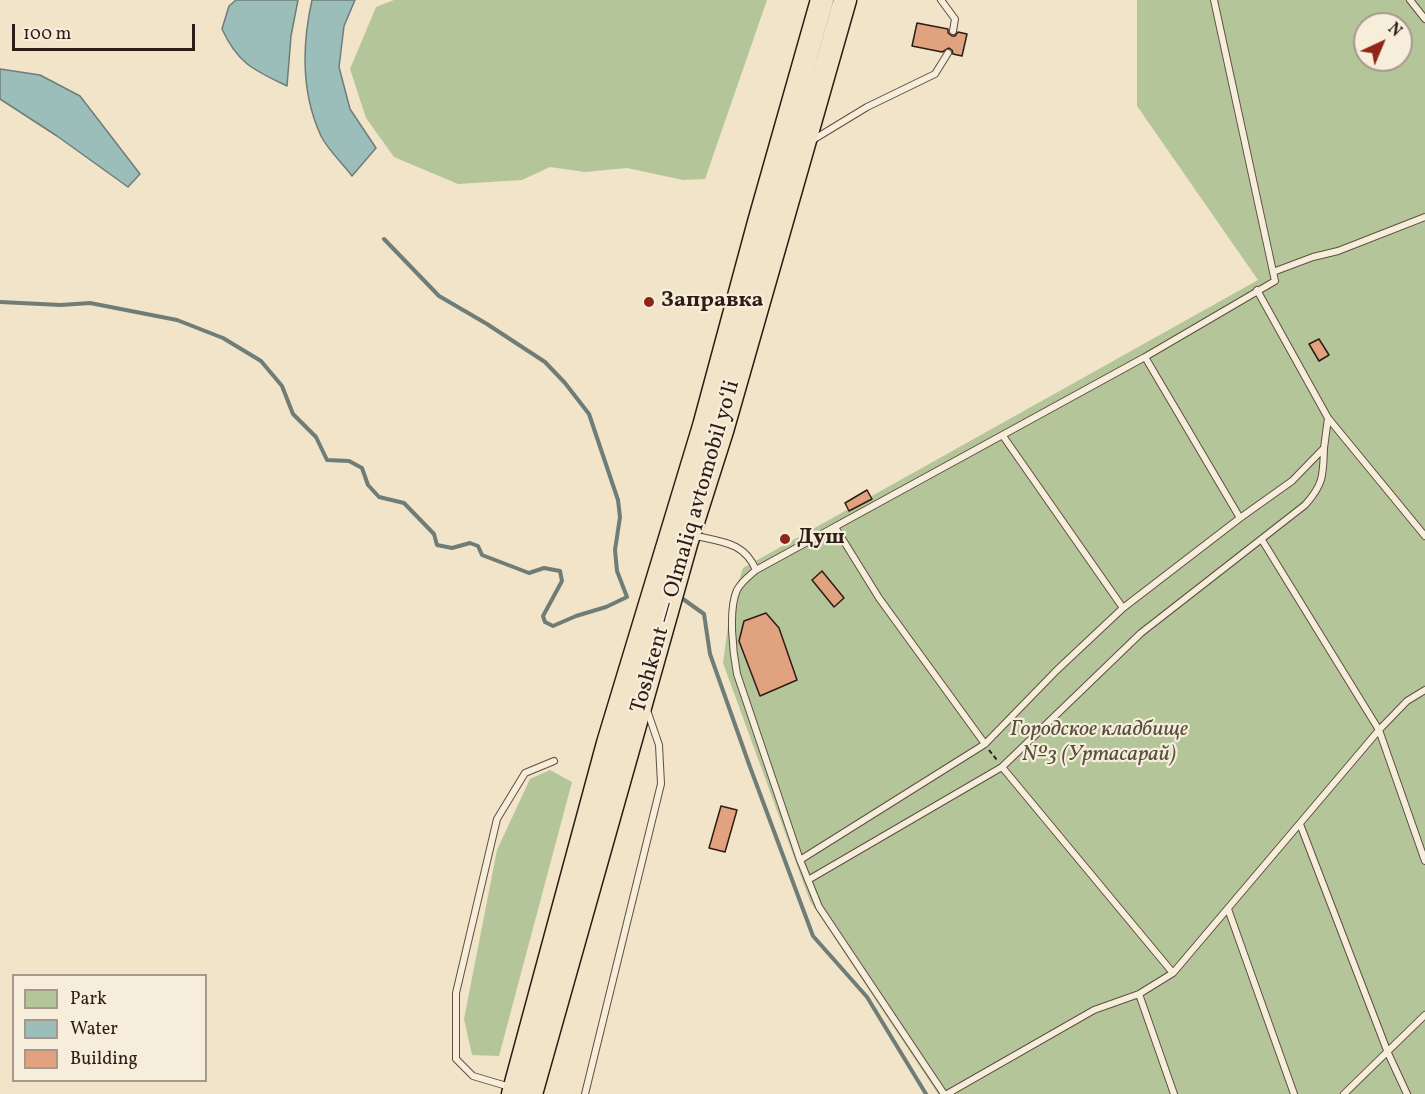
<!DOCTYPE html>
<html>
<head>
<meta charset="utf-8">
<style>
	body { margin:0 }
	#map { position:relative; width:1425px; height:1094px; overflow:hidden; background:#f1e4c8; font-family:Vollkorn,serif }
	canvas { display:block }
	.legend { position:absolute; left:12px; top:974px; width:195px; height:108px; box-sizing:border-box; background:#f6eddb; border:2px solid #a6998c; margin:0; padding:8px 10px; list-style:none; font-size:18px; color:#2e1c16 }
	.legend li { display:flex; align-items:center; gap:12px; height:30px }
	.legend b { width:30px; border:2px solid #a6998c }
	.north { position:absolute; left:1353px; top:12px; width:60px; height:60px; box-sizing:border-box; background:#f6eddb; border:2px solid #a6998c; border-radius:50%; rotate:44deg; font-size:16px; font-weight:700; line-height:24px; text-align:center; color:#2e1c16 }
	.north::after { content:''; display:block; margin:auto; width:21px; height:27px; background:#8f2418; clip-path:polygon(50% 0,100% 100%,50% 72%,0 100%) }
	.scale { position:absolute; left:12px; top:24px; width:183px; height:27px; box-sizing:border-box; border:3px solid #2e1c16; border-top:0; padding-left:8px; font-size:18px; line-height:21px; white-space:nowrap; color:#2e1c16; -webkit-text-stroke:4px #f6eddb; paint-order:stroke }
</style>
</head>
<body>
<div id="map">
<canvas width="1425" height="1094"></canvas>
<ul class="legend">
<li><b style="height:16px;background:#b5c59a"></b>Park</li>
<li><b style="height:16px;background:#9bbeba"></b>Water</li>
<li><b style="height:16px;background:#e0a27f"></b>Building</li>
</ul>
<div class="north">N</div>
<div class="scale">100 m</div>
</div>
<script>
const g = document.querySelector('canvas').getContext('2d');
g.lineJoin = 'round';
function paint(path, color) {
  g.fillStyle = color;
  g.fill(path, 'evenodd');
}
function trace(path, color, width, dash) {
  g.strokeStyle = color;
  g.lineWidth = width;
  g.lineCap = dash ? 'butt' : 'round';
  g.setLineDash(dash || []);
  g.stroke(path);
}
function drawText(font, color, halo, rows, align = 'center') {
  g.font = font + ' Vollkorn,serif';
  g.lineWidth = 4.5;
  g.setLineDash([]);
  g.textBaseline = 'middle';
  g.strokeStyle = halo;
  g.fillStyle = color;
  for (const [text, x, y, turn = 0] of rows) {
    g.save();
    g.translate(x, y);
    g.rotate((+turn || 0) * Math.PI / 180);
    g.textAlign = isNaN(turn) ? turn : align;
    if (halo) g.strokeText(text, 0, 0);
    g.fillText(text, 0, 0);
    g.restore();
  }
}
paint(new Path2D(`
	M394,0H767L705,179L683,180L627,168L585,172L550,167L522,180L458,184L394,157L366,118L350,69L376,7Z
	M1137,0H1425V1094H938L810,901L723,663L731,604L743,568L1258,280L1137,106ZM1365,24H1401V60H1365Z
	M550,770L572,782L499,1056L472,1055L464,1019L497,850L530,779Z`), '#b5c59a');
const water = new Path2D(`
	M236,0H298L291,36L287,86C254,70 238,64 222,29L229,6Z
	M312,0H355L344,26L339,67L350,109L376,148L352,176C343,164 328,150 321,136C301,93 302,45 312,0Z
	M0,69L40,75L80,96L140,174L128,187L57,136L0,99Z`);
paint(water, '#9bbeba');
trace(water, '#6f7d78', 1.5);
trace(new Path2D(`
	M0,302L61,305L90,303L177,320L223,338L261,361L282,386L293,414L316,437L327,460L349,461L362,468L368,485L379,497L404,503L434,534L437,545L452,548L470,543L478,546L482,555L529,573L544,568L560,571L562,581L543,616L545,622L553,626L576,616L606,607L627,597L617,571L615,550L620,517L618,500L589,414L565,383L545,362L487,324L439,296L384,239
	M683,599L704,614L710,654L750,767L813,936L867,997L926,1094`), '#6f7d78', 4);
const building = new Path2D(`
	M917,23L948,29V33L952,36H955L958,32L967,34L962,56L953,54L952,50L949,48L942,52L912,46Z
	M1319,339L1329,355L1319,361L1309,344Z
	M867,490L872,499L849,511L845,503Z
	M822,571L844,598L834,607L812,580Z
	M766,613L779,628L797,680L760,696L739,641L744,621Z
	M721,806L737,810L725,852L709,848Z`);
paint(building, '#e0a27f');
trace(building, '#2e1c16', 1.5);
const lane = new Path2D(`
	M941,0L955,19L953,31
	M1410,0L1425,19
	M811,141L867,107L935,74L948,53
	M1273,272L1313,257L1338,251L1425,217
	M1257,290L1328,418L1425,536
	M1145,357L1240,518
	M1003,436L1123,608
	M835,527L879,598L985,744
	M692,535C720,542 744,541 756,570
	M1262,540L1379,730L1425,861
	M1002,767L1173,973
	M1300,824L1388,1053L1407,1094
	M800,860L985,744L1057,670L1123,608L1240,518L1292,481L1324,448L1328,418
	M808,880L1002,767L1141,633L1305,505C1324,484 1323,475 1324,448
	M1228,909L1294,1094
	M1139,994L1174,1094
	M510,1087L473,1076L456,1059V993L497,819L525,773L554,761
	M585,1094L661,784L659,745L647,710
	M944,1094L819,907L800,860L737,674C733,653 728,610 737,590C741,582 749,576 756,570L1145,357L1275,281L1214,0
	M947,1094L1094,1010L1139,994L1173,973L1379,730L1407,701L1425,690
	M1344,1094L1425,1015`);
const highway = new Path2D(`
	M513,1094L608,743L704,426L759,222L822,0
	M531,1094L686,544L722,431L845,0`);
trace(lane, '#5f4e42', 8);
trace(highway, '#2e1c16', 25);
trace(new Path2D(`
	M989,750L997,760`), '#2e1c16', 2, [4.5, 3]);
trace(lane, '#f6eddb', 6);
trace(highway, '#f1e4c8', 22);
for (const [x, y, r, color] of [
	[649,302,6,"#8f2418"],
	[785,539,6,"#8f2418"]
]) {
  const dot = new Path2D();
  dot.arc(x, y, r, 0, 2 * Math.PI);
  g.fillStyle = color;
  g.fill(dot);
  trace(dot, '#f6eddb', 2);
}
drawText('bold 22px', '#2e1c16', '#f6eddb', [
	["Заправка",661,302],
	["Душ",797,539]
], 'left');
drawText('22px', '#2e1c16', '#f6eddb', [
	["Toshkent — Olmaliq avtomobil yo‘li",687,547,-74]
]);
drawText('italic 22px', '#564f3e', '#f6eddb', [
	["Городское кладбище",1099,731],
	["№3 (Уртасарай)",1099,756]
]);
</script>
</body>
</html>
